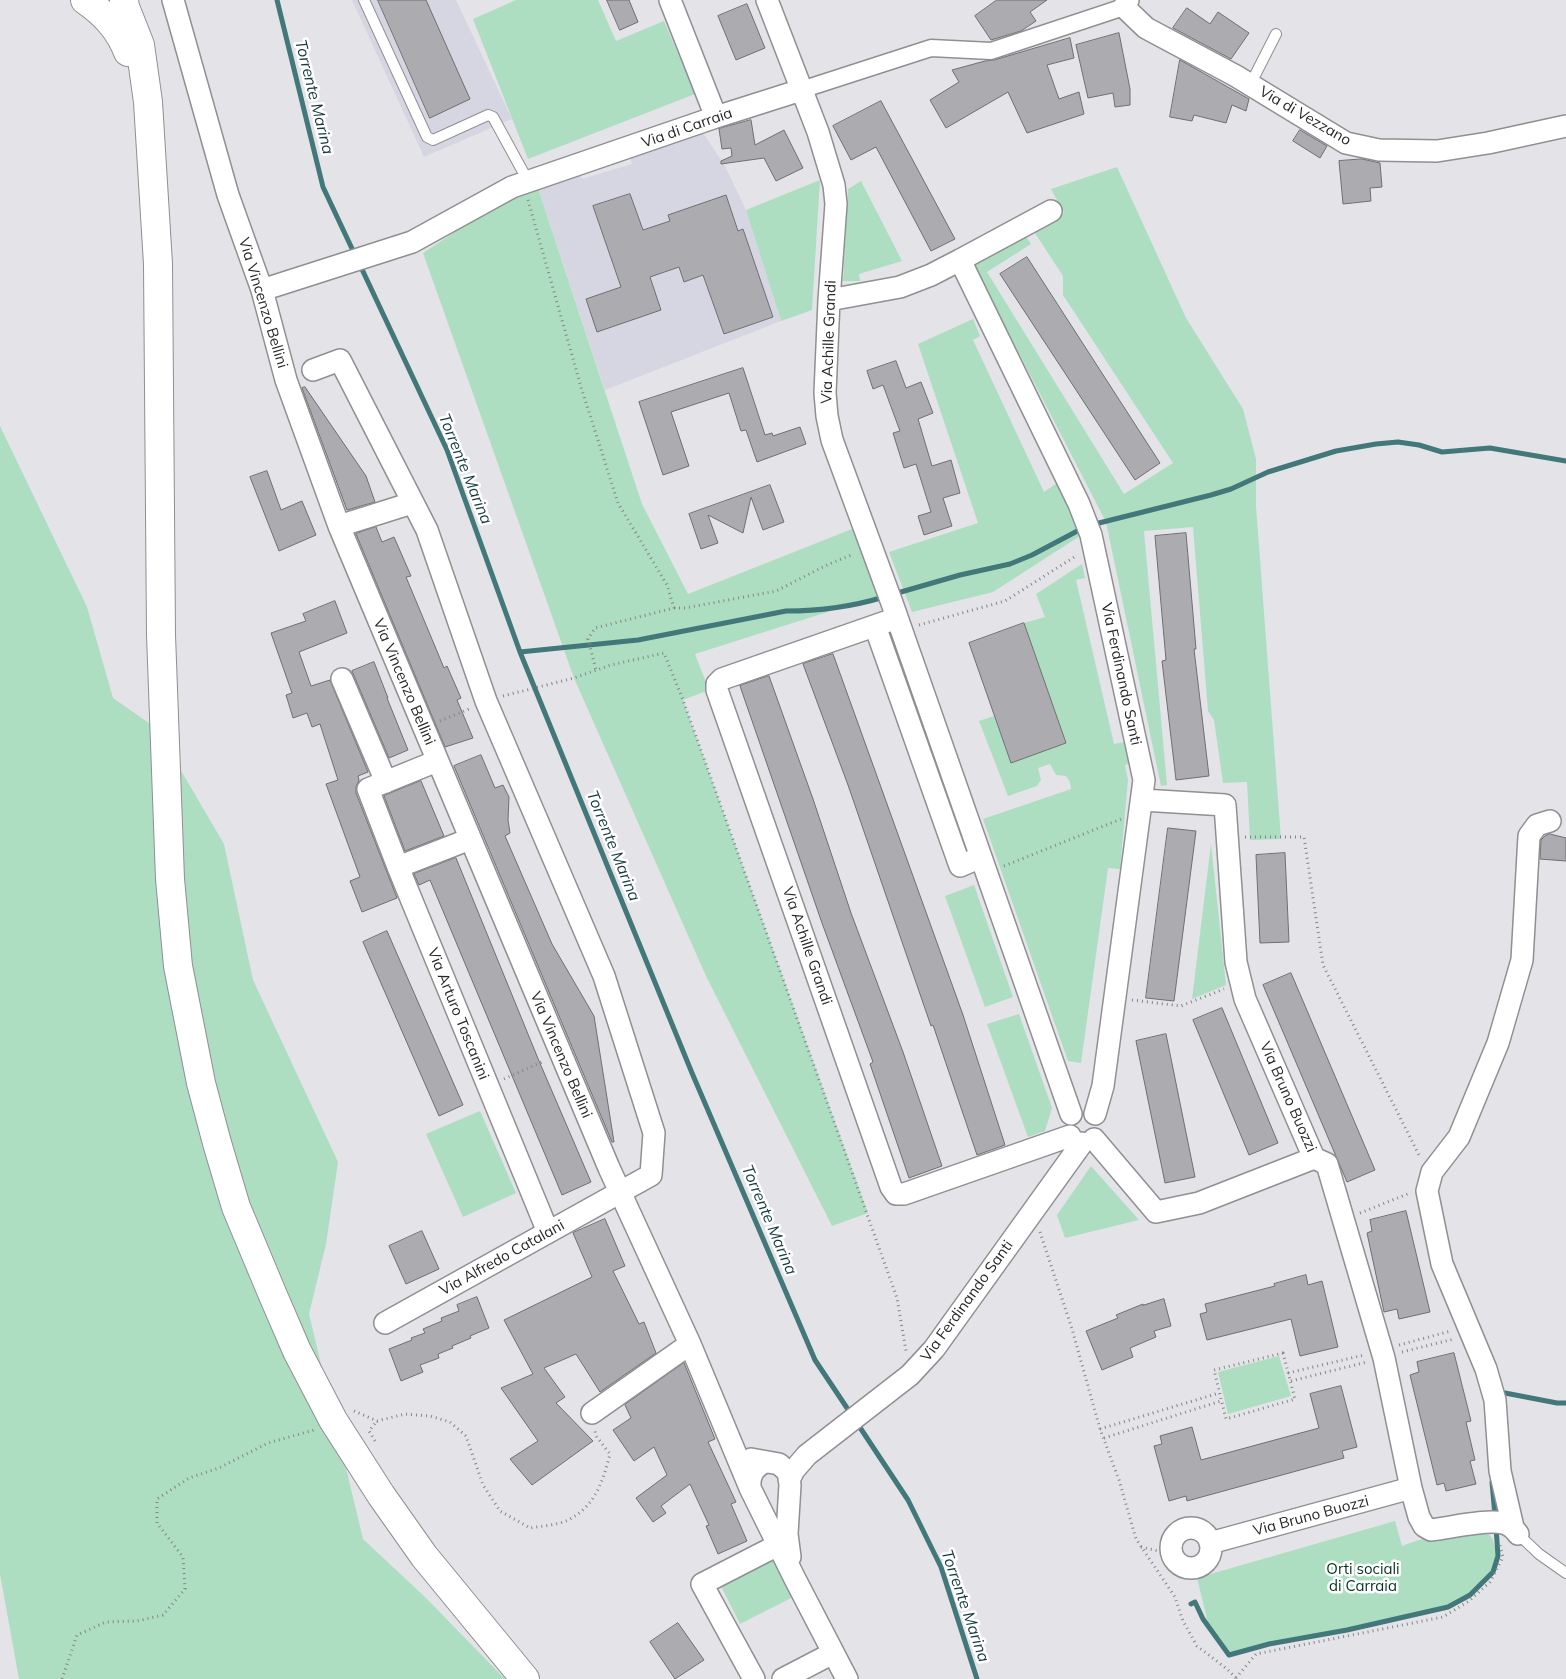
<!DOCTYPE html>
<html>
<head>
<meta charset="utf-8">
<style>
	body { margin:0 }
	canvas { display:block; background:#e3e3e8 }
</style>
</head>
<body>
<canvas width="1566" height="1679"></canvas>
<script>
const g = document.querySelector('canvas').getContext('2d');
g.lineJoin = 'round';
function paint(path, color) {
  g.fillStyle = color;
  g.fill(path, 'evenodd');
}
function trace(path, color, width, dash) {
  g.strokeStyle = color;
  g.lineWidth = width;
  g.lineCap = dash ? 'butt' : 'round';
  g.setLineDash(dash || []);
  g.stroke(path);
}
function drawText(font, color, halo, rows, align = 'center') {
  g.font = font + ' Mulish,sans-serif';
  g.lineWidth = 5;
  g.setLineDash([]);
  g.textBaseline = 'middle';
  g.strokeStyle = halo;
  g.fillStyle = color;
  for (const [text, x, y, turn = 0] of rows) {
    g.save();
    g.translate(x, y);
    g.rotate((+turn || 0) * Math.PI / 180);
    g.textAlign = isNaN(turn) ? turn : align;
    if (halo) g.strokeText(text, 0, 0);
    g.fillText(text, 0, 0);
    g.restore();
  }
}
paint(new Path2D(`
	M352,0H456L512,119L424,157Z
	M701,130L725,166L746,210L781,321L605,390L538,187L578,171L582,179L632,164L629,154Z`), '#d6d6e2');
paint(new Path2D(`
	M516,0H598L616,41L664,21L695,94L528,159L473,19Z
	M1117,167L1186,318L1243,409L1256,459V506L1281,839L1250,840L1247,782L1223,783L1214,720L1208,711L1193,527L1144,531L1167,785L1161,786L1106,522L973,264L1025,235L1031,244L987,272L1124,494L1173,463L1063,295V276L1035,233L1064,213L1051,189Z
	M535,179L642,504L688,594L852,529L878,596L695,654L709,690L683,700L868,1213L832,1226L706,976L574,678L423,253Z
	M820,180L812,310L781,321L746,210Z
	M861,181L902,261L859,274L860,281H843L848,189Z
	M973,319L980,336L973,340L1044,492L1057,483L1080,536L993,592L912,612L889,552L978,523L918,344Z
	M0,426L87,607L113,698L156,728L224,844L253,980L338,1162L326,1244L309,1314L363,1539L425,1597L505,1679H19L0,1574Z
	M1082,564L1085,578L1076,580L1114,744L1125,742L1130,763L1125,765L1128,780L1120,869L1108,868L1081,1063L1068,1061L983,819L1071,789L1070,782L1066,776L1056,775L1050,764L1038,768L1041,780L1037,786L1008,796L979,721L994,716L1011,763L1066,743L1024,623L1045,617L1036,594Z
	M1211,844L1226,985L1192,999Z
	M974,885L1013,997L985,1007L945,896Z
	M1019,1014L1052,1108L1045,1131L1028,1137L987,1024Z
	M480,1111L516,1193L463,1217L426,1134Z
	M1091,1166L1139,1220L1065,1238L1057,1215Z
	M1279,1356L1291,1396L1228,1414L1218,1372Z
	M1395,1521L1402,1546C1429,1535 1457,1531 1486,1531L1492,1538L1497,1553L1493,1570L1479,1588L1447,1607L1229,1652L1208,1623L1197,1578Z
	M775,1556L795,1596L740,1624L720,1584Z`), '#aedec2');
trace(new Path2D(`
	M277,0L323,187L355,255
	M360,265L447,450L520,652L692,1073L815,1360L851,1414
	M1091,525L1211,495L1231,489L1268,472L1336,451L1376,444L1398,442L1419,445L1442,452L1490,448L1566,461
	M894,594L960,575L1010,564L1032,555L1083,528
	M520,652L638,640L786,611C820,611 851,607 884,597
	M1500,1394L1505,1393L1557,1403H1566
	M857,1423L908,1500L941,1567L977,1679
	M1492,1482L1495,1516
	M1191,1604L1195,1602L1203,1619L1229,1655L1269,1644L1347,1630L1448,1607L1470,1595L1493,1572L1498,1556L1496,1527`), '#43787a', 5);
const building = new Path2D(`
	M378,0H426L470,99L430,118Z
	M607,0H629L638,22L620,30Z
	M997,0H1047L1030,12L1036,21L1021,31L991,40L975,16Z
	M747,4L765,48L736,60L718,16Z
	M1187,8L1210,24L1218,12L1249,33L1231,59L1173,28Z
	M1119,33L1130,89V105L1115,107L1113,93L1088,98L1076,45Z
	M1070,38L1074,58L1047,65L1059,99L1079,92L1084,114L1027,133L1008,92L946,128L930,100L959,82L952,70L985,61L994,60Z
	M1180,60L1249,99L1246,111L1232,105L1226,123L1194,115L1192,121L1170,117Z
	M881,101L955,239L931,251L876,147L851,160L833,126Z
	M751,120L755,145L784,130L803,168L776,181L764,158L721,164V161L732,156L731,148L722,149L719,129Z
	M1300,130L1327,146L1320,158L1293,141Z
	M1362,159L1380,163L1382,187L1370,188L1371,201L1343,204L1339,161Z
	M630,194L643,230L670,221L668,215L726,195L738,231L743,229L773,317L724,334L703,275L684,282L679,267L650,277L661,310L597,332L586,299L621,287L593,206Z
	M1027,257L1160,463L1135,480L1000,274Z
	M896,361L906,388L921,382L933,413L918,419L932,466L951,460L960,493L943,498L952,526L924,535L918,516L931,512L916,464L904,468L893,433L900,431L883,385L873,389L867,371Z
	M743,368L765,435L772,433L773,436L800,427L806,444L757,462L746,430L741,431L729,393L671,412L689,466L663,475L639,402Z
	M305,387L366,476L375,502L347,510L302,388Z
	M267,471L281,510L302,501L316,535L279,551L250,477Z
	M770,485L784,522L763,530L751,497L743,533L708,515L718,543L701,549L689,514Z
	M376,527L382,542L394,537L411,576L406,577L444,668L447,666L461,698L457,700L473,738L445,747L356,534Z
	M1186,533L1196,649H1194L1209,776L1176,780L1162,661L1166,660L1155,536Z
	M335,601L347,633L299,652L311,686L330,680L368,772L358,776L359,780L356,787V793L397,898L362,912L350,881L360,877L326,784L338,780L320,724L312,727L307,713L293,718L286,695L292,693L271,633L306,621L303,614Z
	M1024,623L1066,743L1011,763L969,643Z
	M833,654L963,1015L1005,1145L977,1155L933,1025L931,1026L848,785L803,664Z
	M374,662L388,698H387L408,750L389,758L352,671Z
	M769,676L813,799L851,913L903,1052L942,1166L909,1178L870,1064L873,1062L822,923L740,686Z
	M481,755L495,788L503,785L509,797L508,820L510,833L505,836L552,944L594,1016L614,1142H612L454,766Z
	M421,781L444,836L405,851L384,796Z
	M1168,828L1196,831L1174,1001L1146,998Z
	M1550,834L1566,838V861L1540,859L1541,840L1545,836Z
	M1285,853L1289,942L1260,943L1256,855Z
	M456,858L539,1061L591,1182L562,1195L430,880L419,885L414,874Z
	M387,931L463,1105L439,1116L363,942Z
	M1291,973L1375,1170L1347,1182L1263,985Z
	M1222,1008L1278,1143L1249,1155L1193,1020Z
	M1166,1034L1195,1177L1165,1183L1136,1041Z
	M1406,1211L1430,1312L1399,1319L1397,1309L1384,1312L1367,1233L1372,1231L1370,1220Z
	M605,1219L625,1266L613,1271L639,1324L644,1322L656,1353L600,1392L576,1354L544,1368L565,1397L556,1403L593,1441L532,1485L510,1459L538,1441L501,1388L533,1374L504,1320L592,1277L573,1233Z
	M422,1231L439,1269L406,1284L389,1246Z
	M1306,1275L1308,1285L1322,1281L1338,1347L1300,1356L1291,1319L1207,1340L1200,1314L1207,1312L1205,1304L1275,1286L1274,1284Z
	M477,1297L489,1328L470,1336L471,1338L452,1346L453,1348L438,1354L439,1358L420,1365L423,1372L401,1381L389,1349L412,1340L411,1338L425,1333L423,1329L442,1321L441,1318L459,1311L457,1305Z
	M1164,1299L1171,1326L1154,1331L1156,1337L1130,1348L1133,1357L1102,1370L1086,1331L1118,1318L1116,1315L1143,1304V1305Z
	M1454,1353L1471,1421L1466,1422L1475,1460L1470,1461L1476,1484L1446,1491L1444,1483L1437,1485L1410,1375L1419,1372L1417,1362Z
	M684,1363L715,1439L708,1442L736,1502L731,1504L747,1541L718,1554L706,1526L709,1525L690,1484L661,1506L666,1513L653,1522L636,1498L667,1475L654,1447L634,1461L613,1430L631,1418L625,1405Z
	M1341,1386L1357,1447L1342,1451L1344,1458L1187,1501L1186,1496L1169,1501L1154,1446L1162,1444L1160,1436L1192,1427L1201,1460L1319,1428L1310,1394Z
	M678,1623L704,1660L675,1679L650,1642Z`);
paint(building, '#acacb0');
trace(building, '#6f6f73', 1);
const service = new Path2D(`
	M364,0L427,137L433,140L488,115L493,117L528,181
	M1250,85L1276,34
	M1518,1534L1539,1554L1566,1573`);
const pedestrian = new Path2D(`
	M801,90L931,48L991,51L1124,7`);
const minor = new Path2D(`
	M173,0L228,195L262,290L286,380L339,526L609,1168L690,1344L750,1488
	M670,0L716,117
	M767,0L818,132L834,185L836,204L829,300L825,393L827,416L832,440L892,603L1071,1114
	M1128,0L1124,7L1146,28L1236,76L1346,143L1379,150L1437,151L1488,143L1566,126
	M960,260L1051,211
	M262,290L412,242L512,187L716,117L801,90
	M829,300L900,287L931,275L960,260L1079,504L1091,535L1144,780L1103,1086L1095,1114
	M313,370L340,360L427,530L486,701L604,976L654,1133L651,1175L385,1323
	M339,526L412,503
	M897,618L722,679L717,684V690L891,1187L896,1194H904L1070,1136
	M875,626L960,866L981,857
	M342,679L386,782
	M1142,800L1225,805L1236,962L1245,999L1314,1158L1327,1164L1384,1358L1411,1488L1419,1517L1424,1526L1431,1530C1449,1528 1487,1519 1503,1523C1510,1525 1514,1528 1518,1534
	M470,839L398,867L548,1232
	M398,867L368,789L437,761
	M1094,1139L1156,1212L1199,1203L1314,1158
	M592,1413L690,1344
	M751,1459L779,1464L788,1472L790,1485L787,1534L790,1557
	M765,1462C754,1467 749,1475 750,1488L795,1579L847,1679
	M790,1478L794,1470L807,1455L910,1375L934,1349L1082,1143
	M1513,1527L1500,1471L1495,1400L1486,1369L1442,1264L1427,1191L1432,1172L1459,1137L1498,1043L1522,960L1529,836L1537,825L1550,821
	M1171 1548a20 20 0 1 1 40 0a20 20 0 1 1-40 0Z
	M1210,1543L1411,1488
	M754,1679L702,1584L778,1545
	M783,1679L833,1653`);
const secondary = new Path2D(`
	M85,0C105,14 119,29 128,52
	M124,0L125,7L140,45L148,102L158,264L161,635L170,879L178,966L201,1083L217,1143L236,1207L272,1293L297,1351L333,1420L381,1495L424,1556L525,1679`);
trace(service, '#8f8f94', 12);
trace(pedestrian, '#8f8f94', 19);
trace(minor, '#8f8f94', 24);
trace(secondary, '#8f8f94', 30);
trace(new Path2D(`
	M528,200L581,387L618,503L667,585L674,608L595,628L588,639L596,670
	M674,608H685L776,591L829,564L854,554
	M919,625L1005,601L1076,556
	M503,696L574,678L611,665L664,653L683,700L897,1298L906,1351
	M440,721L469,709
	M1245,837H1304L1323,965L1420,1157
	M1004,866L1121,819
	M1132,1000L1181,1006L1224,989
	M504,1079L544,1061
	M1360,1213L1410,1193
	M1040,1232L1072,1329L1100,1429L1119,1480L1136,1539L1175,1597L1183,1621L1197,1646L1227,1669L1237,1679
	M1399,1345L1451,1331
	M1402,1352L1454,1339
	M1283,1353L1295,1399L1226,1419L1214,1370Z
	M1288,1373L1364,1355
	M1291,1381L1367,1362
	M354,1411L377,1421L405,1414L430,1416L450,1422L466,1436L483,1485L500,1511L530,1528C542,1526 558,1525 568,1520C595,1507 603,1481 610,1454L596,1436L595,1431
	M1100,1429L1219,1393
	M1104,1438L1221,1401
	M375,1441L369,1431L377,1421
	M1141,1547L1171,1554
	M1236,1678L1256,1654L1443,1617L1469,1601L1490,1582L1503,1557L1499,1542
	M62,1679L77,1635L106,1622L137,1621L163,1615L185,1589L183,1557L157,1523V1499L189,1478L219,1468L268,1443L314,1430`), '#868689', 3, [1, 4]);
trace(service, '#fff', 10);
trace(pedestrian, '#fff', 16);
trace(minor, '#fff', 21);
trace(secondary, '#fff', 28);
drawText('15px', '#282829', '#fff', [
	["Via di Vezzano",1305,116,30],
	["Via di Carraia",687,128,-19],
	["Via Vincenzo Bellini",263,303,73],
	["Via Achille Grandi",829,342,-88],
	["Via Ferdinando Santi",1121,674,78],
	["Via Vincenzo Bellini",404,682,67],
	["Via Achille Grandi",807,946,71],
	["Via Arturo Toscanini",458,1014,68],
	["Via Vincenzo Bellini",561,1055,67],
	["Via Bruno Buozzi",1288,1097,66],
	["Via Alfredo Catalani",502,1258,-29],
	["Via Ferdinando Santi",967,1301,-54],
	["Via Bruno Buozzi",1311,1516,-15]
]);
drawText('15px', '#053520', '#fff', [
	["Orti sociali",1363,1569],
	["di Carraia",1363,1586]
]);
drawText('italic 16px', '#153a3b', '#fff', [
	["Torrente Marina",314,97,76],
	["Torrente Marina",465,469,68],
	["Torrente Marina",613,846,68],
	["Torrente Marina",769,1220,67],
	["Torrente Marina",965,1606,71]
]);
</script>
</body>
</html>
